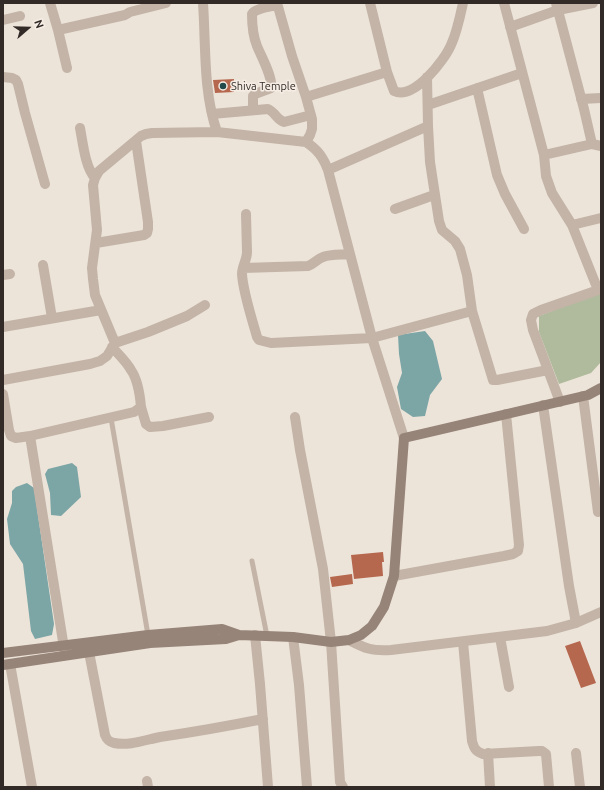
<!DOCTYPE html>
<html>
<head>
<meta charset="utf-8">
<style>
	body { margin:0 }
	#map { position:relative; width:604px; height:790px; overflow:hidden; background:#ede4d9; font-family:Ubuntu,sans-serif }
	canvas { display:block }
	.frame { position:absolute; inset:0; border:4px solid #312a27; pointer-events:none }
	.north { position:absolute; left:8px; top:8px; width:40px; height:40px; -webkit-text-stroke:3px #f6eee5; paint-order:stroke; rotate:70deg; font-size:11px; font-weight:700; line-height:16px; text-align:center; color:#312a27 }
	.north::after { content:''; display:block; margin:auto; width:14px; height:18px; background:#312a27; clip-path:polygon(50% 0,100% 100%,50% 72%,0 100%) }
</style>
</head>
<body>
<div id="map">
<canvas width="604" height="790"></canvas>
<div class="frame"></div>
<div class="north">N</div>
</div>
<script>
const g = document.querySelector('canvas').getContext('2d');
g.lineJoin = 'round';
function paint(path, color) {
  g.fillStyle = color;
  g.fill(path, 'evenodd');
}
function trace(path, color, width, dash) {
  g.strokeStyle = color;
  g.lineWidth = width;
  g.lineCap = dash ? 'butt' : 'round';
  g.setLineDash(dash || []);
  g.stroke(path);
}
function drawText(font, color, halo, rows, align = 'center') {
  g.font = font + ' Ubuntu,sans-serif';
  g.lineWidth = 3;
  g.setLineDash([]);
  g.textBaseline = 'middle';
  g.strokeStyle = halo;
  g.fillStyle = color;
  for (const [text, x, y, turn = 0] of rows) {
    g.save();
    g.translate(x, y);
    g.rotate((+turn || 0) * Math.PI / 180);
    g.textAlign = isNaN(turn) ? turn : align;
    if (halo) g.strokeText(text, 0, 0);
    g.fillText(text, 0, 0);
    g.restore();
  }
}
paint(new Path2D(`
	M601,292V362L591,373L559,384L539,332V316Z`), '#b0ba9c');
paint(new Path2D(`
	M425,331L433,341L442,379L430,395L425,416L413,417L401,409L397,387L402,373L399,354L398,335Z
	M72,463L77,467L81,497L61,516L51,515L50,493L45,474L48,469Z
	M27,483L34,488L54,624L52,635L35,639L31,631L23,564L10,544L7,519L12,503V491L16,487Z`), '#7ca5a6');
paint(new Path2D(`
	M234,79V92L215,93L213,80Z
	M383,552L384,562H382L383,576L354,579L351,555Z
	M352,574L353,584L332,587L330,577Z
	M580,641L596,683L581,688L565,646Z`), '#b6684f');
trace(new Path2D(`
	M111,418L148,635
	M252,561L267,636`), '#c3b4a7', 5);
trace(new Path2D(`
	M50,3L58,30
	M203,3C206,45 203,92 217,132
	M277,3L292,56L306,97L312,119V129L310,135L306,142
	M370,3L387,72L394,91C414,100 444,61 451,45C457,32 460,17 463,3
	M504,3L544,155L592,144L601,146
	M556,3L584,109L592,144
	M3,20L20,16
	M510,27L558,10L593,3
	M67,68L58,30L125,15L130,12L166,3
	M3,77L12,78L16,80L18,84L25,113L45,184
	M427,77L428,126L430,162L439,221L442,230L455,241L460,249L467,275L472,311L493,380H497L548,370
	M477,88L497,175L505,194L524,229
	M306,97L387,72
	M581,99L601,98
	M428,105L522,73
	M253,110V96L255,94L271,88C273,77 261,56 257,46C253,36 252,24 252,14C256,8 270,7 277,5
	M212,114L268,109C275,112 277,120 284,122L311,115
	M80,128C83,143 85,167 95,178
	M544,155L546,176L552,193L572,225
	M328,170L428,126
	M395,209L434,195
	M246,214L247,252C247,260 242,266 242,274C243,292 252,319 257,337L259,340L271,343L372,338L472,311
	M96,243L144,235L147,233L148,229V222L136,141
	M43,265L52,318
	M243,268L308,266C314,264 317,259 323,257C331,254 342,255 350,254
	M3,275L10,274
	M598,290L572,225L601,218
	M3,327L101,310
	M115,343L95,295L93,279L92,268L97,230L93,185L95,178L99,171L141,136L146,134L152,133L217,132L306,142C318,150 323,157 328,170L372,338L404,438
	M3,380L90,364L100,361L107,356L115,343L148,332L187,316L205,305
	M3,394L9,430L11,436L16,438L30,436L134,412L141,407C140,395 138,380 131,370C126,361 118,354 112,347
	M583,396L598,512
	M560,402L533,330L531,320L533,314L541,310L601,289
	M543,405L569,586L576,623
	M141,407L146,424L150,427L163,426L209,417
	M295,417L300,450L323,569L331,642L340,782L343,787
	M30,436L65,654
	M394,576L504,556L513,554L518,551L519,545L506,414
	M255,635L260,684L268,787
	M293,637L299,685L307,787
	M500,637L509,687
	M349,640C366,649 372,651 391,650L547,631L576,623L601,612
	M463,642L472,741C474,748 475,751 483,754L539,751H542L546,754L549,787
	M89,652L105,735C107,740 109,742 114,743C129,746 145,740 160,737C194,732 228,726 263,719
	M10,664L32,787
	M488,753L490,787
	M576,753L580,787
	M147,781L148,787`), '#c3b4a7', 10);
trace(new Path2D(`
	M3,653L148,635L222,629L239,635L293,637L331,642L349,640L361,635L372,626L384,607L394,576L404,438L430,432L588,395L601,388
	M3,665L150,643L226,639L239,635`), '#978479', 10);
for (const [x, y, r, color] of [
	[223,86,4,"#224a4d"]
]) {
  const dot = new Path2D();
  dot.arc(x, y, r, 0, 2 * Math.PI);
  g.fillStyle = color;
  g.fill(dot);
  trace(dot, '#f6eee5', 1.5);
}
drawText('11px', '#312a27', '#f6eee5', [
	["Shiva Temple",231,86]
], 'left');
</script>
</body>
</html>
